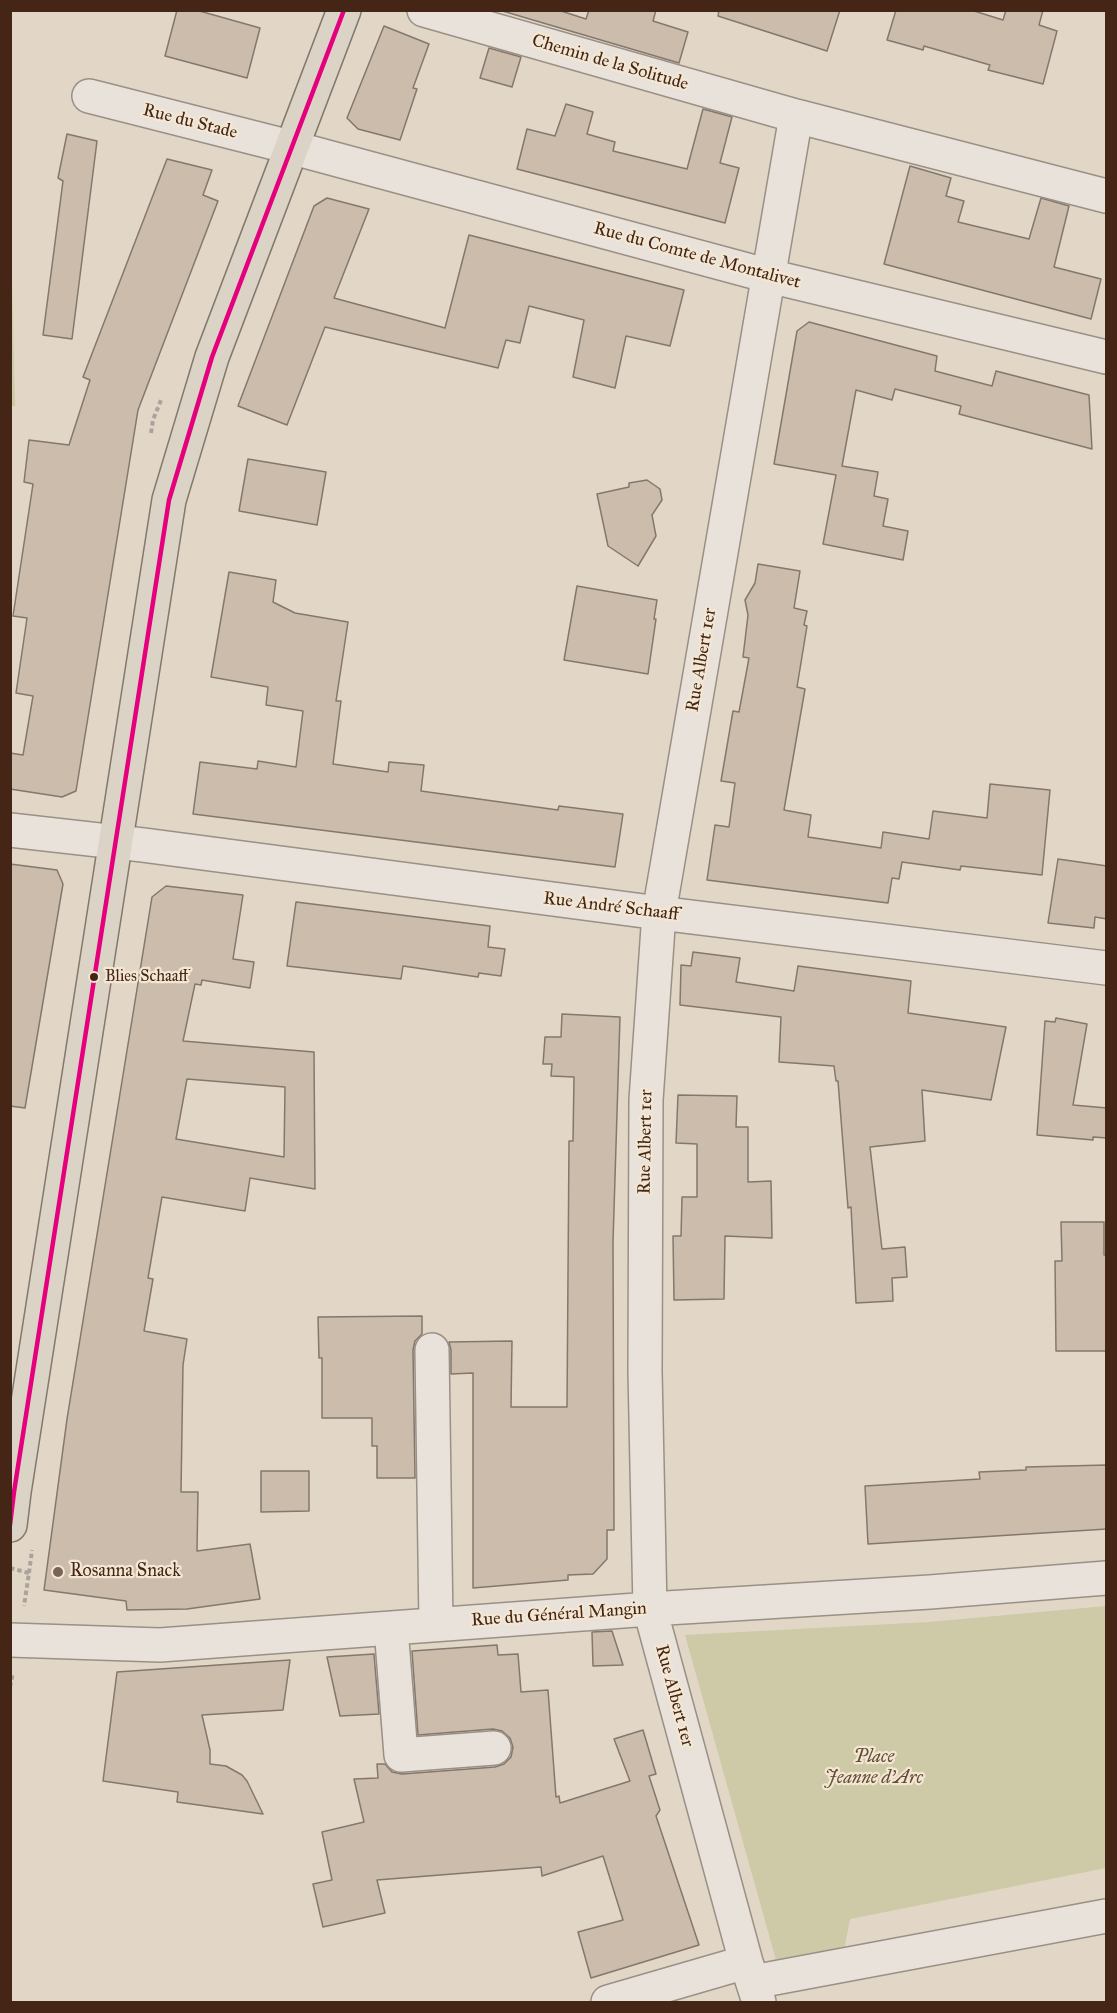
<!DOCTYPE html>
<html>
<head>
<meta charset="utf-8">
<style>
	body { margin:0 }
	#map { position:relative; width:1117px; height:2013px; overflow:hidden; background:#e2d7c6; font-family:"IM FELL Great Primer",serif }
	canvas { display:block }
	.frame { position:absolute; inset:0; border:12px solid #452616; pointer-events:none }
</style>
</head>
<body>
<div id="map">
<canvas width="1117" height="2013"></canvas>
<div class="frame"></div>
</div>
<script>
const g = document.querySelector('canvas').getContext('2d');
g.lineJoin = 'round';
function paint(path, color) {
  g.fillStyle = color;
  g.fill(path, 'evenodd');
}
function trace(path, color, width, dash) {
  g.strokeStyle = color;
  g.lineWidth = width;
  g.lineCap = dash ? 'butt' : 'round';
  g.setLineDash(dash || []);
  g.stroke(path);
}
function drawText(font, color, halo, rows, align = 'center') {
  g.font = font + ' "IM FELL Great Primer",serif';
  g.lineWidth = 4.5;
  g.setLineDash([]);
  g.textBaseline = 'middle';
  g.strokeStyle = halo;
  g.fillStyle = color;
  for (const [text, x, y, turn = 0] of rows) {
    g.save();
    g.translate(x, y);
    g.rotate((+turn || 0) * Math.PI / 180);
    g.textAlign = isNaN(turn) ? turn : align;
    if (halo) g.strokeText(text, 0, 0);
    g.fillText(text, 0, 0);
    g.restore();
  }
}
paint(new Path2D(`
	M11,236L15,406H10Z
	M1106,1606V1868L850,1919L844,1950L776,1960L685,1635L929,1622Z`), '#cec9a6');
const building = new Path2D(`
	M177,10H196L260,28L247,78L165,56Z
	M499,10H558L586,19L589,10H656L653,21L688,32L679,63Z
	M719,10H840L827,51L718,16Z
	M896,10H971L1003,20L1006,10H1043L1039,25L1057,31L1043,84L988,70L990,65L924,46L923,50L887,40Z
	M384,26L429,44L413,88L417,89L400,140L358,129L347,118Z
	M489,48L521,57L512,87L480,78Z
	M566,104L593,112L587,134L615,142L613,151L687,169L703,109L732,117L720,163L739,168L725,223L517,169L527,129L555,136Z
	M67,134L97,141L72,339L43,335L63,181L58,178Z
	M167,159L212,170L203,195L218,201L138,410L76,791L62,797L10,789V753L23,755L33,696L16,693L27,618L13,616L33,484L24,482L29,440L69,445L90,380L83,377Z
	M910,166L951,178L946,196L964,201L958,222L1029,239L1041,198L1069,206L1054,267L1101,279L1091,319L884,264Z
	M327,198L369,209L334,298L445,328L469,235L684,290L670,346L626,336L615,388L573,377L584,320L529,306L520,343L506,340L498,368L325,327L287,425L238,406L314,206Z
	M809,322L937,356L935,371L992,386L996,371L1089,395L1092,449L959,414L961,406L895,389L892,400L856,390L842,466L878,472L874,496L888,499L883,526L908,531L903,560L823,544L836,475L774,464L797,331Z
	M248,459L326,472L317,525L239,511Z
	M647,480L660,489L662,500L652,515L656,536L638,566L608,546L597,494L629,487V483Z
	M758,564L800,571L794,608L807,611L804,625L807,626L797,687L805,689L784,810L811,815L808,837L881,848L883,832L929,839L933,811L987,818L990,784L1050,790L1042,875L961,866L960,870L902,862L899,879L892,878L888,903L707,880L715,825L729,827L735,783L721,781L733,711L739,712L749,658L743,657L748,615L745,600L755,583Z
	M229,572L276,580L273,602L295,613L348,622L336,701H341L333,764L388,772L389,762L424,765L421,791L558,810L559,806L623,814L615,867L193,814L200,762L257,769L258,761L296,767L303,711L266,705L268,687L211,677Z
	M577,586L657,600L654,619H656L648,674L564,660Z
	M1058,859L1107,866V919L1095,917L1094,928L1048,923Z
	M10,864L57,870L63,884L25,1108L10,1106Z
	M166,886L243,895L233,959L254,962L250,988L202,980L201,985L195,984L183,1041L314,1052L315,1189L250,1178L245,1211L162,1197L148,1278L153,1279L144,1331L187,1339L183,1365L181,1492H198L197,1551L250,1544L260,1599L187,1609L127,1610L126,1601L44,1590L67,1419L152,897ZM187,1079L285,1087L284,1157L176,1139Z
	M296,902L490,926L488,947L505,949L501,976L479,973L478,977L403,966L401,979L287,966Z
	M693,952L740,958L736,982L794,991L798,966L911,981L908,1013L1006,1027L991,1100L922,1090L925,1141L870,1147L882,1249L905,1247L907,1277L892,1278L893,1301L856,1303L851,1207L848,1208L838,1081H836L834,1066L779,1062L781,1017L680,1005L681,965L691,966Z
	M562,1014L620,1017L613,1242L614,1530H607V1559L593,1574L568,1575V1580L473,1588V1373L451,1374V1350L449,1342L512,1341L511,1407H567L569,1141H573L574,1077L551,1076L552,1064H543L545,1037H561Z
	M1056,1018L1087,1024L1073,1105L1107,1108V1138L1093,1137V1140L1037,1135L1045,1021L1055,1022Z
	M678,1095L737,1096L736,1127H748V1182L771,1181L772,1238L725,1236L724,1299L674,1300L673,1236H681L682,1197H697V1144L676,1143Z
	M1061,1222H1104V1255H1107V1351H1056L1055,1261H1062Z
	M422,1316V1334L415,1341L413,1350L415,1478H377V1446H372V1418H322V1358H319L318,1317Z
	M1107,1465V1529L868,1544L865,1486L980,1479L979,1472L1026,1470V1467Z
	M261,1471H309V1511L261,1512Z
	M612,1631L623,1665L593,1666L592,1632Z
	M497,1645L498,1655L518,1654L521,1692L548,1690L556,1797L559,1796L560,1803L630,1781L614,1739L643,1730L656,1774L649,1776L660,1810L656,1816L699,1945L591,1978L578,1932L623,1920L603,1856L542,1876L541,1867L377,1880L385,1913L323,1927L313,1884L332,1880L322,1832L364,1822L354,1779L378,1778L377,1764H385L392,1772L402,1774L495,1767L504,1764L511,1757L513,1747L510,1738L502,1731L493,1729L418,1735L412,1651Z
	M374,1654L379,1714L340,1716L327,1657Z
	M290,1660L283,1710L202,1715L210,1750V1764L226,1766L242,1775L247,1781L263,1814L177,1802L178,1792L103,1781L117,1672Z`);
paint(building, '#cbbcac');
trace(building, '#83786d', 1.5);
const minor = new Path2D(`
	M424,10L796,116L659,913L646,1100L645,1371L650,1609L746,1962L759,2002
	M89,96L290,147L769,276L1106,357
	M796,116L1106,196
	M10,830L143,845L659,913L1106,968
	M432,1350L436,1624
	M391,1628L401,1755L494,1748
	M10,1640L160,1645L650,1609L930,1592L1106,1578
	M753,1982L1106,1916
	M608,2002L746,1962`);
const major = new Path2D(`
	M10,1525L14,1492L169,500L212,357L344,10`);
trace(minor, '#9a9085', 36);
trace(major, '#83786d', 36);
trace(new Path2D(`
	M151,433L153,420L161,400
	M10,1568L29,1573L24,1606
	M29,1573L32,1550
	M10,1687L13,1673`), '#aba39b', 4, [4.5, 3]);
trace(minor, '#e8e2da', 33);
trace(major, '#dbd3c5', 33);
trace(new Path2D(`
	M10,1525L14,1492L169,500L212,357L344,10`), '#e5007d', 4.5);
for (const [x, y, r, color] of [
	[94,977,5,"#452616"],
	[58,1572,6,"#7c6454"]
]) {
  const dot = new Path2D();
  dot.arc(x, y, r, 0, 2 * Math.PI);
  g.fillStyle = color;
  g.fill(dot);
  trace(dot, '#f3e7d3', 2);
}
drawText('16px', '#452616', '#f3e7d3', [
	["Blies Schaaff",105,977]
], 'left');
drawText('18px', '#452616', '#f3e7d3', [
	["Chemin de la Solitude",610,63,16],
	["Rue du Stade",190,122,14],
	["Rue du Comte de Montalivet",697,256,15],
	["Rue Albert 1er",702,660,-80],
	["Rue André Schaaff",611,907,7],
	["Rue Albert 1er",646,1142,-89],
	["Rue du Général Mangin",559,1615,-4],
	["Rue Albert 1er",674,1696,75]
]);
drawText('18px', '#452616', '#f3e7d3', [
	["Rosanna Snack",70,1572]
], 'left');
drawText('italic 18px', '#634c34', '#f3e7d3', [
	["Place",874,1758],
	["Jeanne d'Arc",874,1779]
]);
</script>
</body>
</html>
